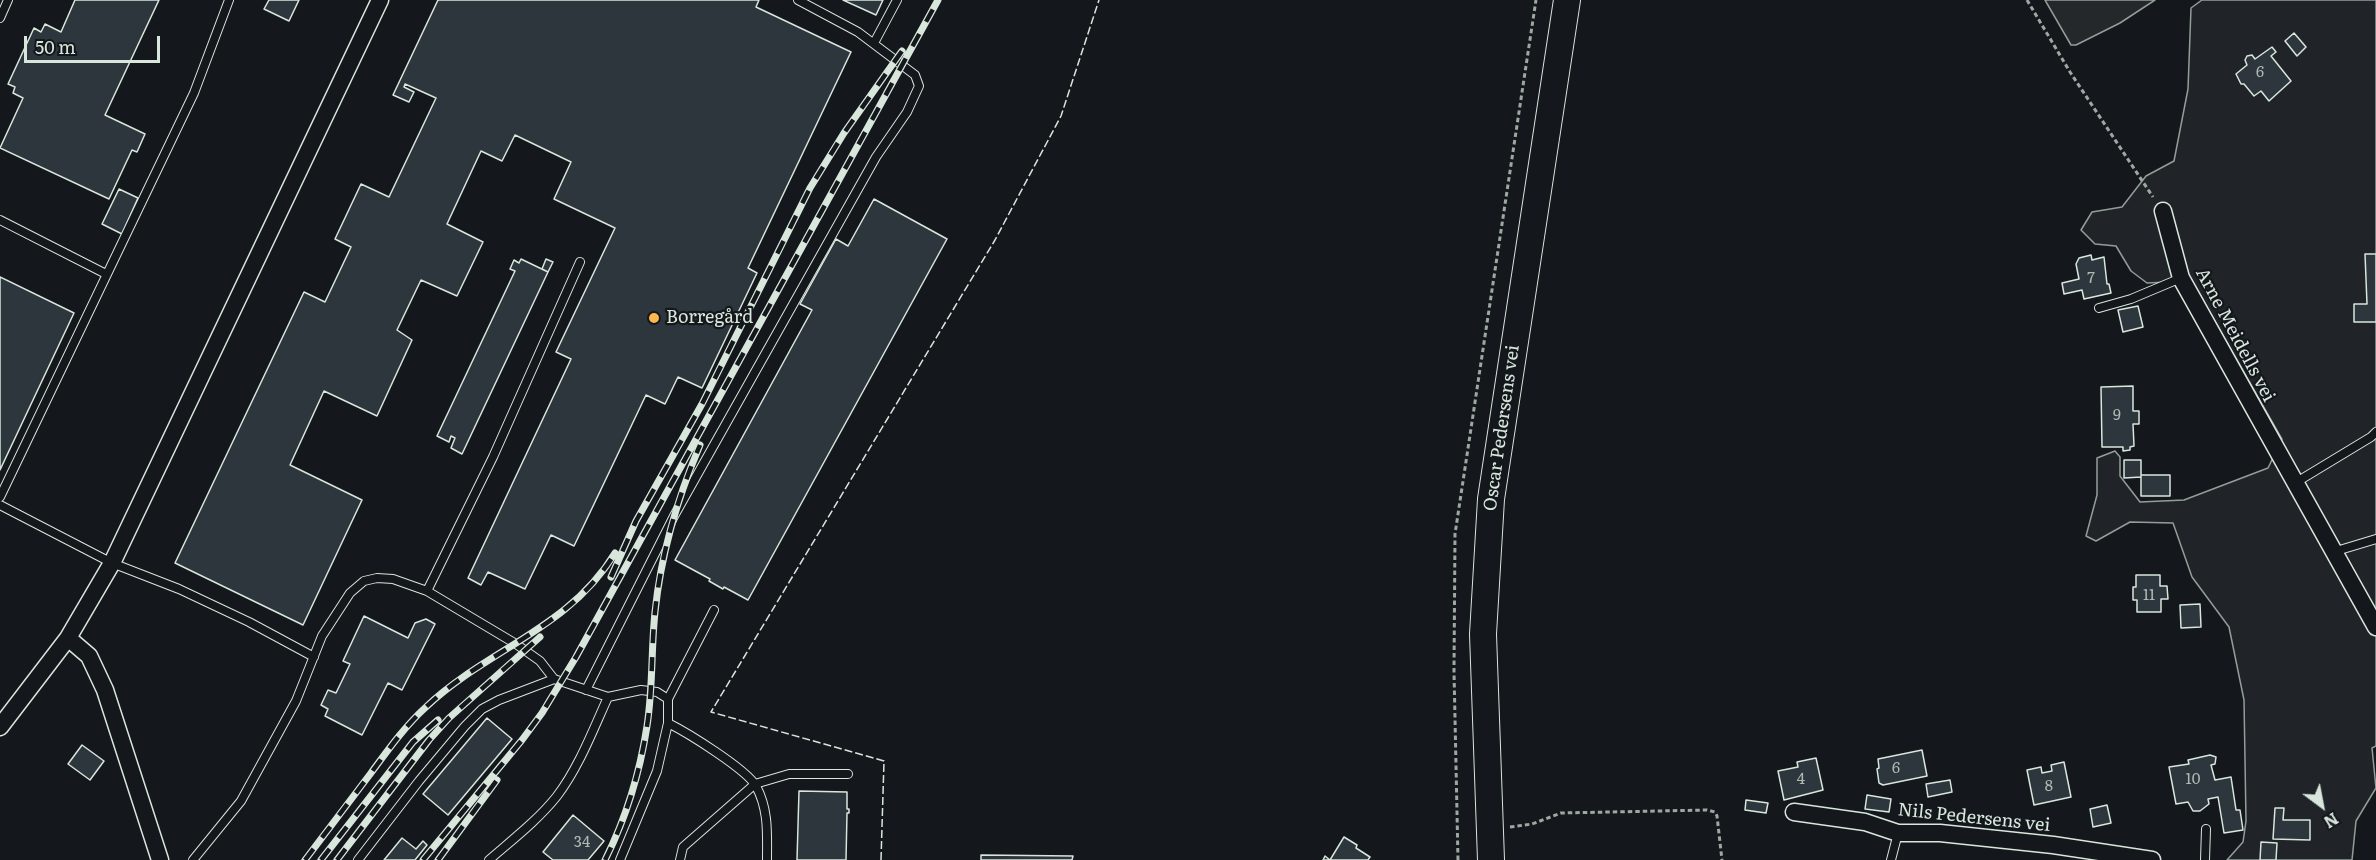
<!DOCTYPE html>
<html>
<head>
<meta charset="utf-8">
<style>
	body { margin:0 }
	#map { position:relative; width:2376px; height:860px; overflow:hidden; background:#14181c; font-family:Literata,serif }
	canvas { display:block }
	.north { position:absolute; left:2292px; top:776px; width:60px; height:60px; -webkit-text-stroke:4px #14181c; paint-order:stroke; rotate:148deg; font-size:16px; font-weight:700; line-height:24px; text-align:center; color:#d8e6dc }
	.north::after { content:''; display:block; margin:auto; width:21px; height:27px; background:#d8e6dc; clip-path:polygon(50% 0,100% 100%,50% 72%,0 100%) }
	.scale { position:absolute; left:24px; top:36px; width:136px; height:27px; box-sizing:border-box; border:3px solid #d8e6dc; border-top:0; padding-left:8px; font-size:18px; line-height:21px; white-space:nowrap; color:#d8e6dc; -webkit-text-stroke:4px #14181c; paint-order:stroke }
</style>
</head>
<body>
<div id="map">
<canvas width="2376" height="860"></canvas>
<div class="north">N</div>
<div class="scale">50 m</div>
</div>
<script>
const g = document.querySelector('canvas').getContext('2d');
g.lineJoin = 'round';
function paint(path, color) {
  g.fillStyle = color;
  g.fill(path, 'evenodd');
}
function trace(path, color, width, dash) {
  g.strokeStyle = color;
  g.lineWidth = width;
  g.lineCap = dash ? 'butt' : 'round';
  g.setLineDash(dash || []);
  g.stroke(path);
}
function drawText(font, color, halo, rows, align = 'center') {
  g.font = font + ' Literata,serif';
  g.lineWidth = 4.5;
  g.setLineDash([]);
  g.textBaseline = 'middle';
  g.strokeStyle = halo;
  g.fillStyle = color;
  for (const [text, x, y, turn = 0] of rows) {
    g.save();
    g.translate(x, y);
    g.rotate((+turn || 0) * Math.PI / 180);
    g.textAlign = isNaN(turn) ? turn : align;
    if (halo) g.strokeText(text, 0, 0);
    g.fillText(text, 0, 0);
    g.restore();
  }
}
const green = new Path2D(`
	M2202,0H2376V746L2372,748L2376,788L2356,821L2352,860H2227L2243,842L2246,821L2244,700L2229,627L2192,577L2173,523L2130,522L2096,541L2086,536L2097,495V458L2115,451L2120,457V476L2140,502L2184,500L2268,468L2282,439L2192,281L2147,283L2131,271L2116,246L2095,244L2081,230L2092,212L2122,207L2146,176L2174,161L2188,89L2191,8Z`);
paint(green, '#202428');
trace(green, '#939e99', 1.5);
const parking = new Path2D(`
	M2045,0H2155L2120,23L2076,45H2071Z`);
paint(parking, '#24282b');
trace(parking, '#939e99', 1.5);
const building = new Path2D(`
	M75,0H159L105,115L145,134L137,152L132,150L109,199L0,148L23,98L13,93L15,87L8,84L34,28L41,32L45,24L61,32Z
	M269,0H299L289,21L264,9Z
	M438,0H759L756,7L851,52L748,268L757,273L702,388L678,377L665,404L646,395L574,546L551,535L525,589L488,572L481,585L468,578L571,359L556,352L615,228L554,199L571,162L515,135L502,161L481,151L447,224L483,242L457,296L421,280L397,330L412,340L377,416L324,391L290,465L362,500L303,625L175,563L304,292L325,302L351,247L335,239L361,184L389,197L436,98L405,84L404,87L414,92L409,102L393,95Z
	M843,0H883L876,15Z
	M2294,33L2306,47L2297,56L2285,41Z
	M2272,47L2276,52L2271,56L2291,81L2269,101L2261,91L2254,96L2244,84H2241L2236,74L2247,65L2245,60L2247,56L2252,55L2255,59Z
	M119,189L138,198L122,234L102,224Z
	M874,199L947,239L748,600L724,587L723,589L709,581L710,579L675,560L812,310L800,304L836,239L848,246Z
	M2365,254H2376V322H2354V304H2367Z
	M2091,255L2092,260L2104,257L2107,284H2109L2111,293L2084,299L2082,290L2064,294L2062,283L2079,279L2076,264L2079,258Z
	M521,259L548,272L462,454L451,448L455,438L451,436L449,442L437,436L515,271L510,269L514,260L519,263Z
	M546,259L553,262L548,272L542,269Z
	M0,277L74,313L0,470Z
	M2138,306L2143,327L2123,332L2118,310Z
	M2133,386V411H2139V424H2133L2134,446L2130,447V450L2123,451V447H2102L2101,387Z
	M2124,460H2141V477L2124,478Z
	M2141,475H2170V496H2141Z
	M2136,575H2160V586H2167L2168,599H2161V612H2137V600H2133V587H2136Z
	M2200,604L2201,627L2181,628L2180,605Z
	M364,616L408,638L415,623L426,619L435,624L402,690L388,683L362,735L325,716L328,709L321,705L328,690L336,693L350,664L343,661Z
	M487,718L512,739L448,815L423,794Z
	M82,745L104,761L90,780L68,764Z
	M1922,750L1927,776L1883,785L1879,783L1877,769L1879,768L1878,759Z
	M2210,755L2216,757L2215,764L2211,765L2215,780L2231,777L2236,810H2240L2243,830L2224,833L2218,797L2208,799L2209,804L2200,811H2193L2188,802L2176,804L2169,767L2189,764L2188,760Z
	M1816,758L1823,790L1784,800L1778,771L1798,767L1797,762Z
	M2064,762L2071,797L2034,805L2027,770L2041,767L2042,773L2052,771L2051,765Z
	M1950,780L1952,792L1928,797L1926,784Z
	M799,791L847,792V809H849V813H847L846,860H797Z
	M1867,795L1891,799L1889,812L1865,809Z
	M1746,800L1768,803L1766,813L1745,810Z
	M2107,805L2111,823L2093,827L2090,809Z
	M2275,808H2284L2283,820H2310V840L2273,839Z
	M573,815L604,841L588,860H553L543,852Z
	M1344,837L1357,845L1356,848L1370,857L1368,860H1323L1325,856L1330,860Z
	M402,838L416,849L423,841L427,845L415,860H384Z
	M2261,842L2277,843L2276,860H2260Z
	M981,855L1073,856L1072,860H981Z`);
paint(building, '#2c363c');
trace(building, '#d8e6dc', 1.5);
const service = new Path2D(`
	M0,18L8,0
	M874,43L897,0
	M0,220L106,274
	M2099,308L2131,299L2181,278
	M2295,483L2371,437L2376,432
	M0,497L194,93L229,0
	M0,505L112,563L179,589L249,622L314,657
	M2333,552L2376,539
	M427,591L493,457L580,262
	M586,690L674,516L876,157L907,112L919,86L915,75L858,32L798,0
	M668,723C688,733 746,769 756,786C769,810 767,834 767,860
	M193,860L241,801L296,701L322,636L350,593L364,581L377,578L393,579L427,591L516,644L540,661L554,679L608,697L641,690L657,692L668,699
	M358,860L419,781L465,726L482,709L499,700L554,679
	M489,860C512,840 538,820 557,796C579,767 593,730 608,697
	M620,860L657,771L668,723V699L714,610
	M680,860L683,847L755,784L789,774H848
	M1891,860L1898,833
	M2205,860L2206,829`);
const minor = new Path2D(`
	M2163,211L2181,278L2376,627
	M68,638L89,656L105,690L160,860
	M0,727L68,638L112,563L380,0
	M1794,812L1865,822L1898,833H1940L2053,845L2152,860`);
const primary = new Path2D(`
	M1491,860L1483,634L1491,499L1567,0`);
trace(service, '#d8e6dc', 10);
trace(minor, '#d8e6dc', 19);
trace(primary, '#d8e6dc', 28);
trace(new Path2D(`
	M2027,0L2070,72L2153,197
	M1510,827L1532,824L1561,813L1707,810L1715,812L1717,816L1722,860
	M1458,860L1454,671L1455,534L1536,0`), '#9da8a2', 3, [4.5, 3]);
trace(service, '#14181c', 8);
trace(minor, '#14181c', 16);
trace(primary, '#14181c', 26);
const rail = new Path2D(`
	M611,577L636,521L702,404L810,188L844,133L902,51
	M305,860C327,831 349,802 371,773C388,750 405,726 426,707C487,649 569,629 615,553
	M321,860L413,742L438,720
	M337,860L429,740L449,718L540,637
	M423,860L522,740L542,713L576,657L938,0
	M438,860L497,780
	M605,860C626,818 640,772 647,726C653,688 651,650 655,612C661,554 677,499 700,445`);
trace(rail, '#d8e6dc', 7);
trace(rail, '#14181c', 4.5, [14]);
trace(new Path2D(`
	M881,860L884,761L711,712L995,240L1061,116L1099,0`), '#d8e6dc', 1.5, [8, 3]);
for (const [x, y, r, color] of [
	[654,318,6,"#ffb74d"]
]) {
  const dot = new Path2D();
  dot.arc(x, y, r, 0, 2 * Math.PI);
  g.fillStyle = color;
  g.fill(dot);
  trace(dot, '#14181c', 2);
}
drawText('15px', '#adbab4', null, [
	["6",2260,73],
	["7",2091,279],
	["9",2117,416],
	["11",2149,596],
	["6",1896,769],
	["4",1801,780],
	["10",2193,780],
	["8",2049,787],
	["34",582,843]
]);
drawText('18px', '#d8e6dc', '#14181c', [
	["Borregård",666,318]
], 'left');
drawText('18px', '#d8e6dc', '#14181c', [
	["Arne Meidells vei",2235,335,62],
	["Oscar Pedersens vei",1502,428,-82],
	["Nils Pedersens vei",1974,818,6]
]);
</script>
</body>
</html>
